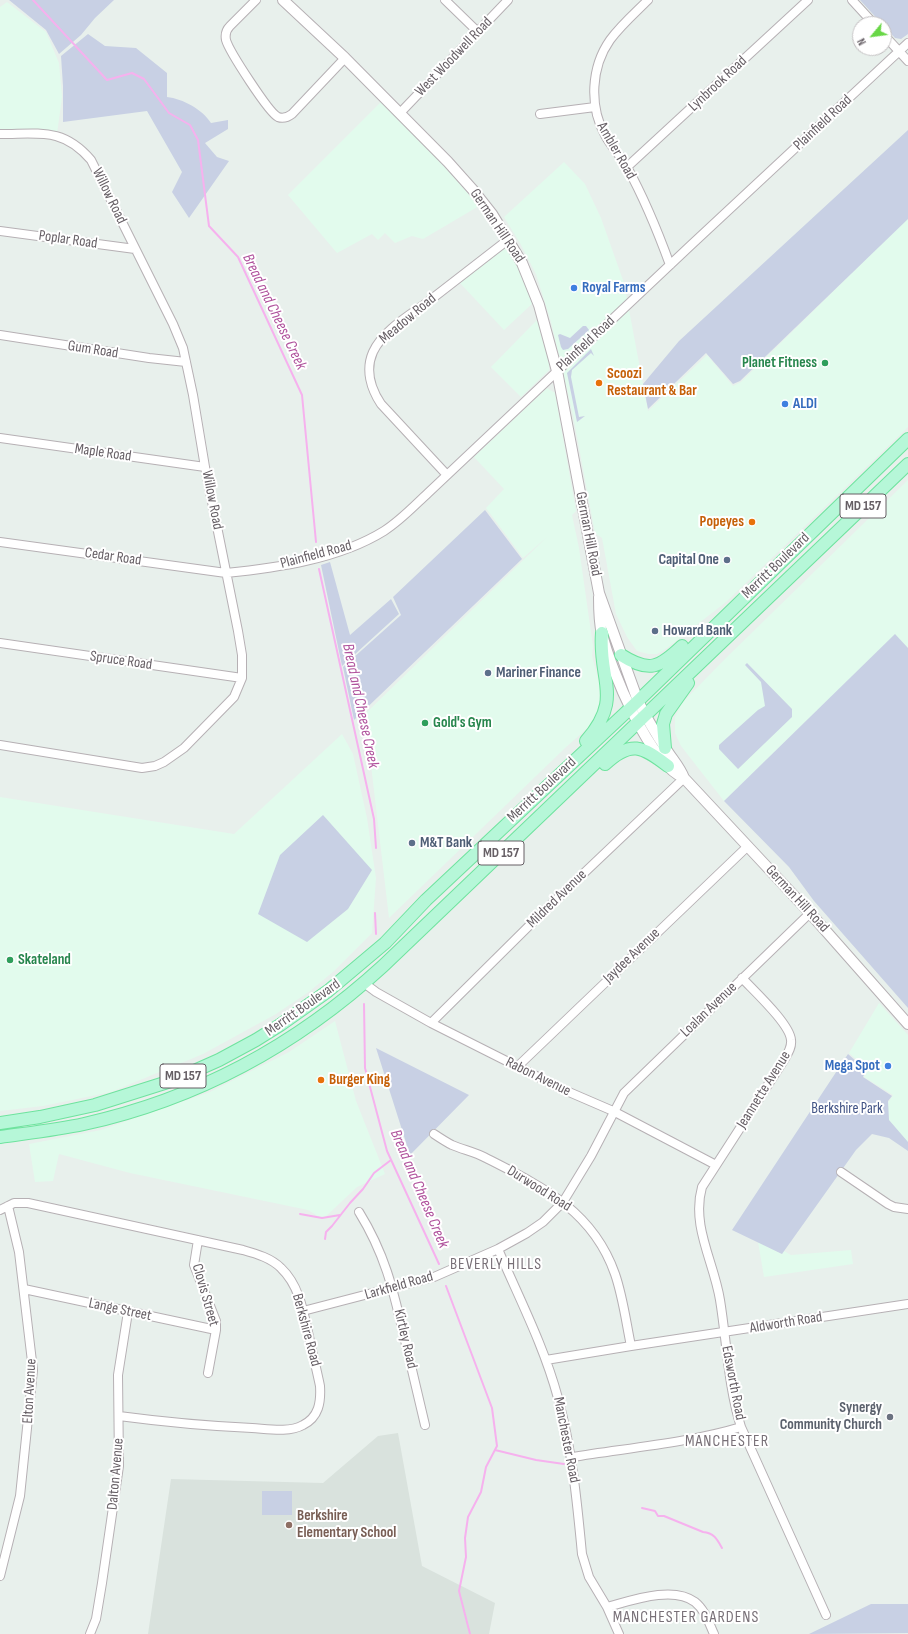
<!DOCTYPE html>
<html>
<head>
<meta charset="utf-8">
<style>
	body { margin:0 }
	#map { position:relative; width:908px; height:1634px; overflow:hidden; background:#e8f0ec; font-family:"Sofia Sans Condensed",sans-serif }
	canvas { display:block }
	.north { position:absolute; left:852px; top:16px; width:40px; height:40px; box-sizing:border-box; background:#fff; border:1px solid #c2bfc1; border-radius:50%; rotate:241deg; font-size:11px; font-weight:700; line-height:16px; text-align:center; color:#665f65 }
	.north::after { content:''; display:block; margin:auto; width:14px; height:18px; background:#68d746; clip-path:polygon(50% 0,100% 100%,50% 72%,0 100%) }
</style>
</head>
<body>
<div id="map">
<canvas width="908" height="1634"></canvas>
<div class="north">N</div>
</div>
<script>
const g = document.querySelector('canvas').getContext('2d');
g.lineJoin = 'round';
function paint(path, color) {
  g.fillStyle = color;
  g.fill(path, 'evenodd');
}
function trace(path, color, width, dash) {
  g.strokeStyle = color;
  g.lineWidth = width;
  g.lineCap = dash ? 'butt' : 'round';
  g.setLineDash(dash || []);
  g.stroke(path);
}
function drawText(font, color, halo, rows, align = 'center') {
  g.font = font + ' "Sofia Sans Condensed",sans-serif';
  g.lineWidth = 4;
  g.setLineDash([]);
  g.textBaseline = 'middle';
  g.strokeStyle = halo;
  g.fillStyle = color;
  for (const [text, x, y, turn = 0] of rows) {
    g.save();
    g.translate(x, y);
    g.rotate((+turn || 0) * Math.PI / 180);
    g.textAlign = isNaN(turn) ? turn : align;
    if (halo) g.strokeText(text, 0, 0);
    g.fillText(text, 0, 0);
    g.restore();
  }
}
paint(new Path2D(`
	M7,2L46,32L59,63L62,97L57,134L0,131V7Z
	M381,102L432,152L479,206L423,239L412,236L395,243L385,233L378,240L372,234L337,253L288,195Z
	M564,162L585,184L601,218L624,283L648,411L707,355L733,386L741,382L908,218V427L726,602L667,648L657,654H649L637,651L627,637L616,614L602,538L595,533L573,415L551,322L536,274L520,243L504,217Z
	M505,248L511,252L534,302L504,330L460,283Z
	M537,320L549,362V370L521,397L491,367Z
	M547,388L555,393L576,511L572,515L579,548L593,646L592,656L602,694L600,709L595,720L583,732L565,748L389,918L365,714L547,537L523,558L486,508L504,489L474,457Z
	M908,480V648L895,635L724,801L681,746L675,733V717L682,703L725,659Z
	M342,734L353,754L367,818L376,878L372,933L334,971L310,991L276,1014L203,1054L111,1092L43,1106L0,1111V797L234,834Z
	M879,1003L908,1035V1147L879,1117L893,1095L864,1077L867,1069L849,1053Z
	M335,1021L356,1101L385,1174L357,1187L323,1219L308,1210L130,1173L59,1154L53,1181L35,1182L29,1144L101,1130L210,1092L289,1052Z
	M758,1242L782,1254L784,1251L791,1255L851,1250L853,1264L764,1277Z`), '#e2fbed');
paint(new Path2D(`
	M398,1433L422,1566L495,1603L489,1634H148L171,1479L323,1483L378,1436Z`), '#d9e2dd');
paint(new Path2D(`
	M9,0H114L95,18L81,35L59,54L46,30Z
	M860,0H908V34L901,39L895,38L884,26V24H882Z
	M88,34L105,46L136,48L167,73V97C183,99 202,109 211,123L228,120V129L205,143L217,157L229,161L189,218L172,192L182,172L147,111L63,122V86L61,56Z
	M908,130V219L740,381L733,384L706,353L648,409L643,384L679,341Z
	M583,326H586L589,330L568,349L563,350L561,347L558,335L560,334L570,338Z
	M591,349L594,356L591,353L572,370L571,377L579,417L585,416L577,422L567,373Z
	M485,510L522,559L354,720L343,667L401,615L393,597Z
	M330,562L350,635L391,599L399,614L342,666L321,565Z
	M895,634L908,648V1008L814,901L789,867L724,801Z
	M747,663L792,709V717L738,769L719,749V745L758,710L765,706L761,682L745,665Z
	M323,815L372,870L348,909L307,942L258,914L280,855Z
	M376,1048L469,1095L410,1155Z
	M848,1054L866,1070L863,1077L892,1096L888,1101L889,1120L908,1142V1151L889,1138L872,1134L856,1150L782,1254L732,1230Z
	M262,1491H292V1515H262Z
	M871,1604H908V1633L809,1634Z`), '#c8d0e4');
trace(new Path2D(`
	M33,0L107,80L132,73L144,79L169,113L190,125L198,140L209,226L238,257L302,395L316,542
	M319,569L374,819L376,848
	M375,913L376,934
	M364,1004L365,1068L387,1151L439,1264
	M300,1214L322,1218L340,1215
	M325,1239L326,1232L332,1226L350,1203L363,1189L374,1173L391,1160
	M446,1286L492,1408L497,1446L486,1467L481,1492L468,1517L465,1538L466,1557L459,1591L470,1634
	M495,1450L536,1460L564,1464
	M642,1508L655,1511L658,1516H664L703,1532C714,1533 717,1539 722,1548`), '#f6b1ee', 2);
const minor = new Path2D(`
	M256,0L230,26C226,30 225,35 226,40C229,51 269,113 278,117C283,119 288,117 292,114L345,58
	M445,0L478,32
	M648,0C635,13 621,25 610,40C591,67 589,106 605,135C611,147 621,156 627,167C644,198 658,232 670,265
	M852,0L874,24
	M884,35L908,61
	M400,113L508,0
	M540,114L595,107
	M0,134C39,134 63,127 91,160L173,324L183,348L193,395L205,467L238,631L242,655V678L234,697L184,748L164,762L155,766L142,768L0,745
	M627,167L808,0
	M0,231L135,249
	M0,335L149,358L186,362
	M0,438L205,467
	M447,475L381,404C371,389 365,370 373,352C383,330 410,315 429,301C456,280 482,260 509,239
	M0,542L226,573C277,568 339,559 384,531C400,521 414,506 428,493L690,246L908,43
	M0,643L242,678
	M742,978C754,991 790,1024 791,1040C792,1047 788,1053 784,1060L702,1187C691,1226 714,1262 720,1300C727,1343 728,1386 741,1427L826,1615
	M364,983L376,992L431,1023L562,1089L613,1111L716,1165
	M431,1023L544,911L684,778
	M517,1067L748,846
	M434,1134C440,1138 446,1142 452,1145C464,1150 475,1152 486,1158C543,1187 593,1211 615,1274C623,1297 626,1322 631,1346
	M841,1172L888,1204L894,1207L908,1209
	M0,1210L14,1203H28L243,1250C257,1254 271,1258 281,1268C301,1287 304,1316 310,1341C313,1356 317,1371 320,1386C321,1402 319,1417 303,1425C289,1433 268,1429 252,1428C208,1426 164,1422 119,1416
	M359,1212C385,1254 393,1289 404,1336C411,1366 418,1396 425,1425
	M198,1240L194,1265L216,1321V1330L208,1373
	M498,1249C519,1298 544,1346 558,1398C572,1449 577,1501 582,1554L589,1577L607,1607L619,1634
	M24,1289L216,1330
	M303,1311L434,1277L498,1249L527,1233L543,1222L563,1202L591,1156L624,1093L810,913
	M546,1360L631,1346L908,1304
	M572,1457C627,1448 688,1443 741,1427
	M0,1576L20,1496L33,1370L19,1252L8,1206
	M607,1607C630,1601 673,1585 695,1602C705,1610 709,1623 714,1634
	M90,1634L96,1619L102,1583L119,1466L118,1375L128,1312`);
const tertiary = new Path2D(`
	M283,0L345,58L448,162L473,190L492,214L522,263L539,305L557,371L599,593L638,701C646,717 656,734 666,749C672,759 680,767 684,778L810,913L908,1024
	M599,597C599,609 599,622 602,634C611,670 649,763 684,778`);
const primary = new Path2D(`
	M621,655C649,673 659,668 682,646
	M586,741C624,698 598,680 602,633
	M665,748L663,724L666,714L688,683
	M605,764C631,740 642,746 668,766
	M0,1123L40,1117L95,1105L174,1080L219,1060L256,1040L280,1025L328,991L385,943L426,900L638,701L908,439
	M0,1137C28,1133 56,1130 84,1124C197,1099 298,1044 383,966L908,464`);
trace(minor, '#b6b0b4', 10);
trace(tertiary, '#b6b0b4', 12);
trace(primary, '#6ee39e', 14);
trace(minor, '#fff', 8);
trace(tertiary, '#fff', 10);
trace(primary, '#b6f7d8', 12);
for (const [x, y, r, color] of [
	[574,288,4,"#3f7fe0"],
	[825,363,4,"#2e9e5b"],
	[599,383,4,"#e8710a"],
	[785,404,4,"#3f7fe0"],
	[752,522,4,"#e8710a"],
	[727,560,4,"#5c6f8a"],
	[655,631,4,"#5c6f8a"],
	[488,673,4,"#5c6f8a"],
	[425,723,4,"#2e9e5b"],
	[412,843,4,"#5c6f8a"],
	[10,960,4,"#2e9e5b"],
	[888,1066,4,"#3f7fe0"],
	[321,1080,4,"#e8710a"],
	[890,1417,4,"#6b7280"],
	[289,1525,4,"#8d6e63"]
]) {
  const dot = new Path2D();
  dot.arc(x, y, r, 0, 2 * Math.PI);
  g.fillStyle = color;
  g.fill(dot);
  trace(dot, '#fff', 1.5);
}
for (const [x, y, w] of [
	[863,506,46],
	[501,853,46],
	[183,1076,46]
]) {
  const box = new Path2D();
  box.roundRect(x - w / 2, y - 12, w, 24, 3);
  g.fillStyle = '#fff';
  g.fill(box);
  trace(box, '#665f65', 1);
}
drawText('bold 14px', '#665f65', null, [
	["MD 157",863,506],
	["MD 157",501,853],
	["MD 157",183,1076]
]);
drawText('15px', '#665f65', '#fff', [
	["West Woodwell Road",454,57,-46],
	["Lynbrook Road",718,84,-43],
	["Plainfield Road",823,123,-43],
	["Ambler Road",616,151,60],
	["Willow Road",109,196,64],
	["German Hill Road",497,226,56],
	["Poplar Road",68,240,8],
	["Meadow Road",408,319,-40],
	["Plainfield Road",586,344,-43],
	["Gum Road",93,350,9],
	["Maple Road",103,453,8],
	["Willow Road",212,500,79],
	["German Hill Road",588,534,79],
	["Plainfield Road",316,555,-15],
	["Cedar Road",113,557,8],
	["Merritt Boulevard",776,566,-44],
	["Spruce Road",121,661,8],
	["Merritt Boulevard",542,790,-43],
	["Mildred Avenue",557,899,-44],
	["German Hill Road",797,899,47],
	["Jaydee Avenue",632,956,-44],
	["Merritt Boulevard",303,1008,-35],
	["Loalan Avenue",709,1010,-44],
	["Rabon Avenue",538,1077,26],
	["Jeannette Avenue",764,1090,-58],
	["Durwood Road",539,1189,32],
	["Larkfield Road",399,1286,-16],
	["Clovis Street",205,1295,74],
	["Lange Street",120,1310,12],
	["Aldworth Road",786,1323,-9],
	["Berkshire Road",306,1330,75],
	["Kirtley Road",405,1339,77],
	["Edsworth Road",733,1383,79],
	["Elton Avenue",30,1391,-87],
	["Manchester Road",566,1440,79],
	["Dalton Avenue",116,1474,-85]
]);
drawText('bold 15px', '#366cbe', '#fff', [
	["Royal Farms",582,288],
	["ALDI",793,404],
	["Mega Spot",880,1066,"right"]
], 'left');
drawText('bold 15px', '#27864d', '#fff', [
	["Planet Fitness",817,363,"right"],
	["Gold's Gym",433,723],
	["Skateland",18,960]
], 'left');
drawText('bold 15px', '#c56008', '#fff', [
	["Scoozi",607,374],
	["Restaurant & Bar",607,391],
	["Popeyes",744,522,"right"],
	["Burger King",329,1080]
], 'left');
drawText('bold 15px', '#4e5e75', '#fff', [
	["Capital One",719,560,"right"],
	["Howard Bank",663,631],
	["Mariner Finance",496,673],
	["M&T Bank",420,843]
], 'left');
drawText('15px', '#405284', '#fff', [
	["Berkshire Park",847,1109]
]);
drawText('bold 15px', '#5b616d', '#fff', [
	["Synergy",882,1408],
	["Community Church",882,1425]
], 'right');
drawText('bold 15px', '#785e54', '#fff', [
	["Berkshire",297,1516],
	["Elementary School",297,1533]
], 'left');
drawText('italic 16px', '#b0539d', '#fff', [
	["Bread and Cheese Creek",274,312,64],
	["Bread and Cheese Creek",360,706,78],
	["Bread and Cheese Creek",419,1189,67]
]);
g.letterSpacing = '1px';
drawText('16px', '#787077', '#fff', [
	["BEVERLY HILLS",496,1265],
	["MANCHESTER",727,1442],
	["MANCHESTER GARDENS",686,1618]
]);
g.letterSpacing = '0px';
</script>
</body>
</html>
